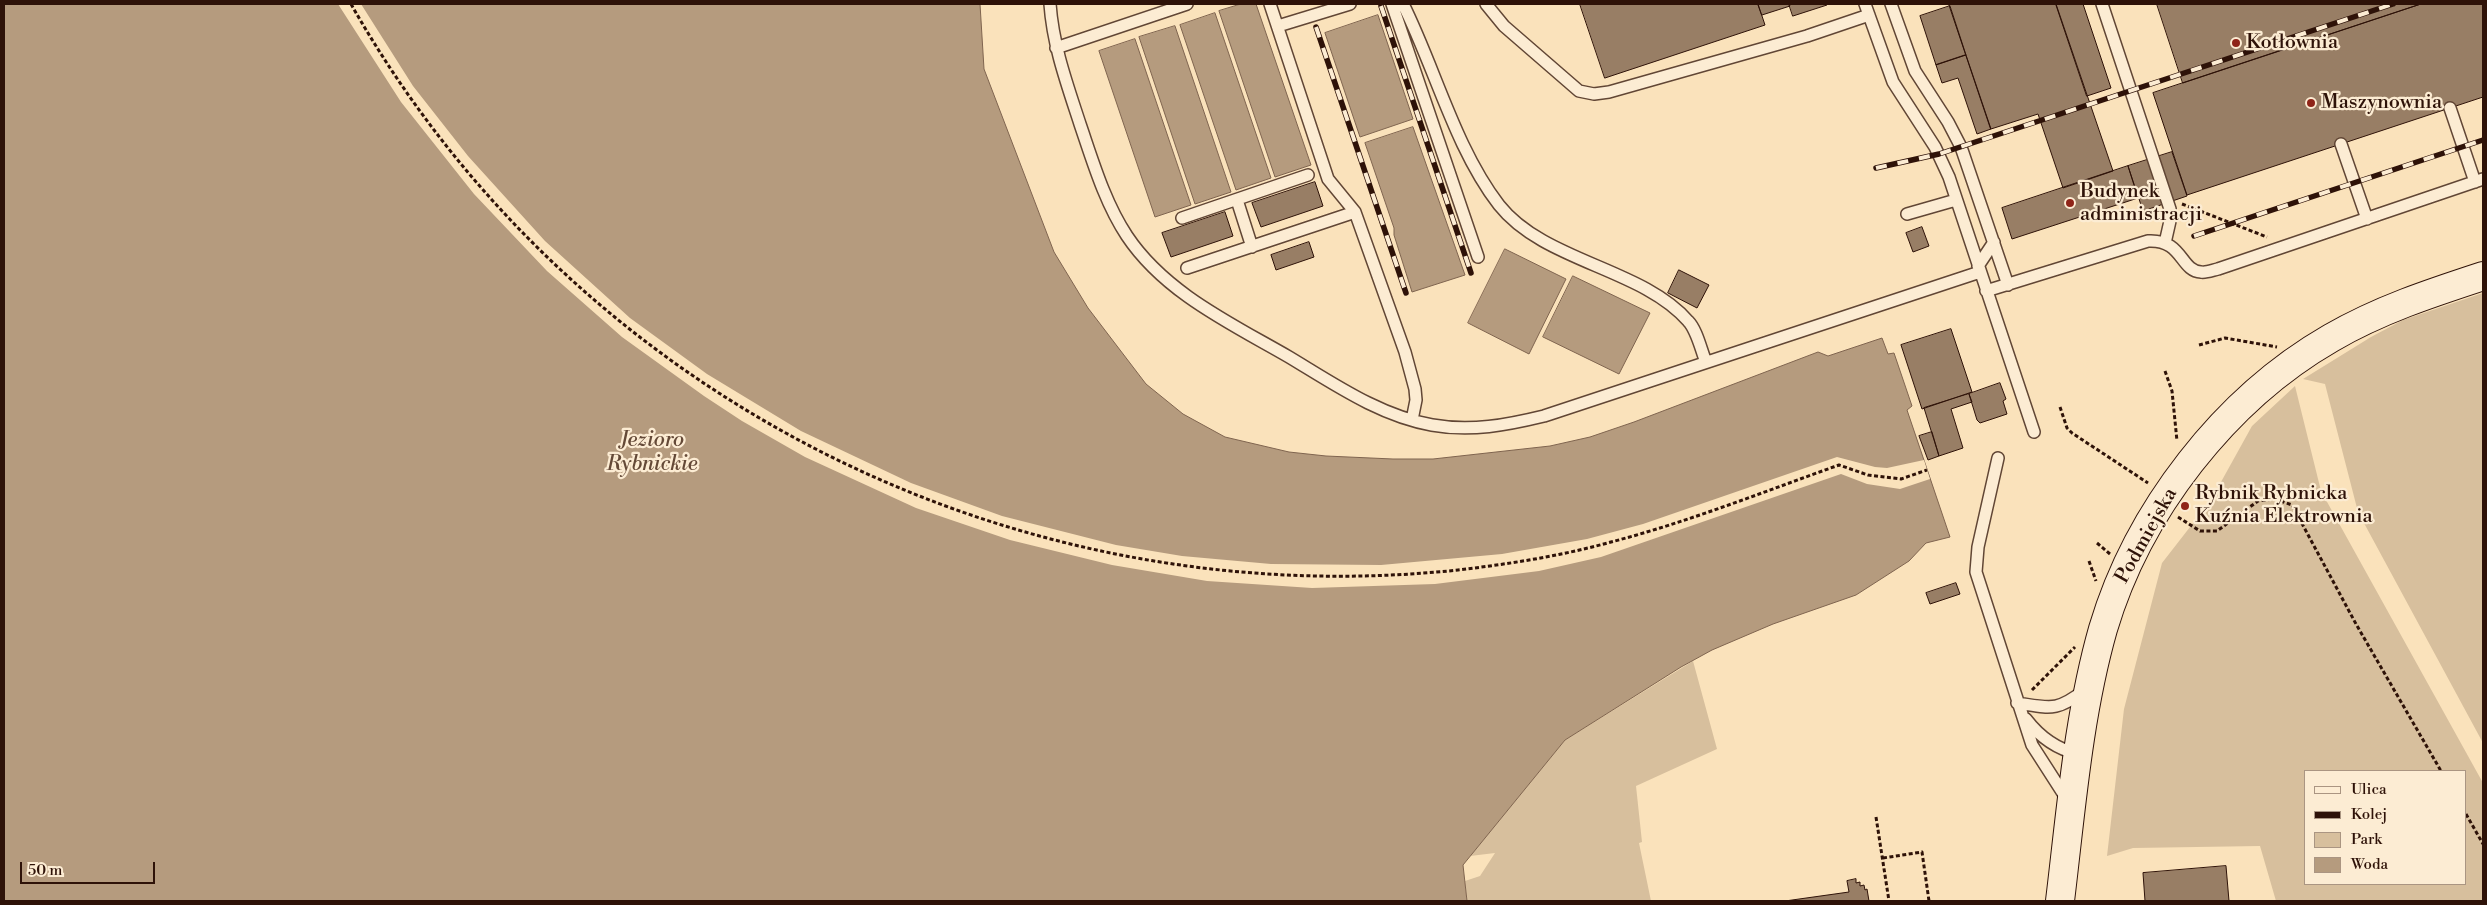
<!DOCTYPE html>
<html>
<head>
<meta charset="utf-8">
<style>
	body { margin:0 }
	#map { position:relative; width:2487px; height:905px; overflow:hidden; background:#fae2bb; font-family:"Libre Bodoni",serif }
	canvas { display:block }
	.frame { position:absolute; inset:0; border:5px solid #2e1208; pointer-events:none }
	.legend { position:absolute; left:2304px; top:770px; width:162px; height:115px; box-sizing:border-box; background:#fcecd3; border:1px solid #aa9582; margin:0; padding:6px 9px; list-style:none; font-size:15px; color:#2e1208 }
	.legend li { display:flex; align-items:center; gap:10px; height:25px }
	.legend b { width:25px; border:1px solid #aa9582 }
	.scale { position:absolute; left:20px; top:862px; width:135px; height:22px; box-sizing:border-box; border:2px solid #2e1208; border-top:0; padding-left:6px; font-size:15px; line-height:18px; white-space:nowrap; color:#2e1208; -webkit-text-stroke:4px #fcecd3; paint-order:stroke }
</style>
</head>
<body>
<div id="map">
<canvas width="2487" height="905"></canvas>
<div class="frame"></div>
<ul class="legend">
<li><b style="height:6px;background:#fcecd3"></b>Ulica</li>
<li><b style="height:6px;background:#2e1208"></b>Kolej</li>
<li><b style="height:14px;background:#d7bf9d"></b>Park</li>
<li><b style="height:14px;background:#b59b7e"></b>Woda</li>
</ul>
<div class="scale">50 m</div>
</div>
<script>
const g = document.querySelector('canvas').getContext('2d');
g.lineJoin = 'round';
function paint(path, color) {
  g.fillStyle = color;
  g.fill(path, 'evenodd');
}
function trace(path, color, width, dash) {
  g.strokeStyle = color;
  g.lineWidth = width;
  g.lineCap = dash ? 'butt' : 'round';
  g.setLineDash(dash || []);
  g.stroke(path);
}
function drawText(font, color, halo, rows, align = 'center') {
  g.font = font + ' "Libre Bodoni",serif';
  g.lineWidth = 4.5;
  g.setLineDash([]);
  g.textBaseline = 'middle';
  g.strokeStyle = halo;
  g.fillStyle = color;
  for (const [text, x, y, turn = 0] of rows) {
    g.save();
    g.translate(x, y);
    g.rotate((+turn || 0) * Math.PI / 180);
    g.textAlign = isNaN(turn) ? turn : align;
    if (halo) g.strokeText(text, 0, 0);
    g.fillText(text, 0, 0);
    g.restore();
  }
}
paint(new Path2D(`
	M2483,293V743L2358,512L2325,384L2303,379L2371,337L2403,320Z
	M2295,386L2321,491L2483,783V901H2276L2260,846L2133,848L2107,856L2124,709L2162,563L2211,500L2252,426ZM2466,771V884H2306V771Z
	M1693,661L1717,749L1636,786L1642,842L1639,843L1651,901H1467L1465,881L1480,876L1495,853L1470,856L1565,740Z`), '#d7bf9d');
const water = new Path2D(`
	M4,4H980L984,69L1054,252L1088,308L1146,384L1183,414L1225,437L1289,452L1326,456L1393,459H1433L1550,446L1590,437L1634,422L1818,352L1828,356L1882,338L1888,354L1894,353L1912,406L1907,410L1950,537L1926,543L1909,561L1856,595L1773,624L1712,650L1681,667L1565,740L1463,865L1467,901H4Z
	M1241,4H1256L1311,165L1275,177L1219,11Z
	M1215,13L1271,178L1236,190L1180,25Z
	M1378,15L1413,119L1360,137L1325,33Z
	M1175,26L1231,192L1195,204L1139,37Z
	M1135,39L1191,205L1155,217L1099,51Z
	M1413,127L1465,275L1412,292L1394,235V228L1365,143Z
	M1505,249L1566,279L1529,354L1468,323Z
	M1573,276L1650,313L1619,374L1543,337Z`);
paint(water, '#b59b7e');
trace(water, '#7f644f', 1);
paint(new Path2D(`
	M338,4H361L413,86L468,156L545,241L630,318L707,374L801,431L911,483L1002,516L1116,545L1182,556L1271,564L1381,565L1502,554L1587,539L1643,524L1837,457L1875,467L1887,468L1924,460L1930,479L1900,489L1867,484L1841,474L1601,557L1539,571L1435,584L1312,588L1207,581L1112,565L1010,540L916,508L805,457L742,421L704,396L622,337L547,271L474,194L401,102Z`), '#fae2bb');
const building = new Path2D(`
	M1580,4H1758L1765,25L1605,78Z
	M1758,4H1789L1790,6L1762,15Z
	M1789,4H1827V5L1793,16Z
	M1949,4H2056L2113,171L2063,188L2038,114L1991,129Z
	M2056,4H2083L2111,88L2087,96Z
	M2157,4H2421L2183,83Z
	M2421,4H2483V97L2187,195L2153,93Z
	M1950,6L1966,55L1936,65L1920,16Z
	M1966,55L1991,129L1977,134L1958,78L1942,83L1936,65Z
	M2172,152L2187,196L2143,211L2128,166Z
	M2128,166L2138,198L2012,239L2002,208Z
	M1315,182L1323,206L1261,227L1252,203Z
	M1225,212L1233,236L1171,257L1162,233Z
	M1922,227L1929,246L1913,252L1906,233Z
	M1309,242L1314,257L1276,270L1271,255Z
	M1679,270L1709,285L1697,308L1668,293Z
	M1951,329L1972,392L1922,409L1901,345Z
	M2000,383L2006,399L2003,401L2007,414L1980,423L1977,420L1969,394Z
	M1969,394L1972,402L1951,409L1963,448L1939,456L1924,408Z
	M1932,432L1939,456L1928,460L1919,436Z
	M1956,583L1960,594L1930,604L1926,593Z
	M2226,866L2229,901H2145L2143,873Z
	M1856,879V883L1860,882V886L1864,885L1865,890L1867,889L1869,901H1785L1849,892L1847,881Z`);
paint(building, '#987e65');
trace(building, '#2e1208', 1);
const lane = new Path2D(`
	M1050,4C1053,46 1067,84 1080,124C1093,162 1105,203 1127,236C1165,293 1232,324 1289,357C1334,384 1380,416 1432,425C1471,432 1507,425 1544,416L1980,272
	M1270,4L1328,179L1355,212L1405,352L1415,389L1416,400L1412,420
	M1392,4L1478,257
	M1403,4C1435,68 1455,148 1499,205C1544,262 1642,268 1688,321C1697,330 1701,350 1706,362
	M1486,4L1504,26L1579,91L1594,94L1609,92L1807,36L1869,15
	M1865,4L1893,82L1935,147L1949,177L2034,432
	M1891,4L1915,71L1948,122L1961,147L2008,285
	M2102,4L2170,209V221L2165,243
	M1278,26L1350,4
	M1056,48L1187,4
	M2450,108L2475,182
	M2341,144L2367,219
	M1237,200L1252,247
	M1907,214L1956,200
	M1182,218L1308,175
	M1978,266L1994,242
	M1187,268L1355,212
	M1986,291L2148,241C2183,239 2180,271 2201,272C2206,273 2213,270 2218,269L2483,179
	M1998,458L1978,547L1976,572L2032,745L2068,801
	M2017,703C2051,708 2056,712 2085,690
	M2026,719C2039,736 2056,749 2078,754`);
const secondary = new Path2D(`
	M2060,901C2071,811 2078,717 2103,629C2138,511 2225,399 2331,338C2379,310 2431,293 2483,276`);
trace(lane, '#614635', 14);
trace(secondary, '#2e1208', 30);
trace(new Path2D(`
	M351,4C572,395 1012,617 1458,570C1509,564 1561,556 1611,542C1688,522 1763,492 1839,465L1868,475L1901,479L1927,470
	M2182,204L2267,237
	M2199,345L2225,338L2277,347
	M2165,371L2172,391L2177,441
	M2060,407L2067,428L2072,433L2148,483
	M2178,517L2200,531H2217L2258,501L2275,499L2292,505L2356,624L2441,771
	M2097,543L2110,554
	M2089,561L2096,581
	M2032,690L2075,647
	M2466,814L2483,844
	M1876,817L1889,901
	M1883,858L1922,852L1929,901`), '#2e1208', 3, [4, 2.5]);
trace(lane, '#fcecd3', 11);
trace(secondary, '#fcecd3', 28);
const rail = new Path2D(`
	M1381,6L1471,273
	M1316,27L1406,293
	M1876,168L1939,154L2393,4
	M2194,236L2483,140`);
trace(rail, '#2e1208', 5.5);
trace(rail, '#fcecd3', 4, [11]);
for (const [x, y, r, color] of [
	[2236,43,5,"#8f2418"],
	[2311,103,5,"#8f2418"],
	[2070,203,5,"#8f2418"],
	[2185,506,5,"#8f2418"]
]) {
  const dot = new Path2D();
  dot.arc(x, y, r, 0, 2 * Math.PI);
  g.fillStyle = color;
  g.fill(dot);
  trace(dot, '#fcecd3', 2);
}
drawText('20px', '#2e1208', '#fcecd3', [
	["Kotłownia",2246,43],
	["Maszynownia",2321,103],
	["Budynek",2080,192],
	["administracji",2080,215],
	["Rybnik Rybnicka",2195,494],
	["Kuźnia Elektrownia",2195,517]
], 'left');
drawText('20px', '#2e1208', '#fcecd3', [
	["Podmiejska",2147,536,-61]
]);
drawText('italic 21px', '#644937', '#fcecd3', [
	["Jezioro",652,441],
	["Rybnickie",652,465]
]);
</script>
</body>
</html>
